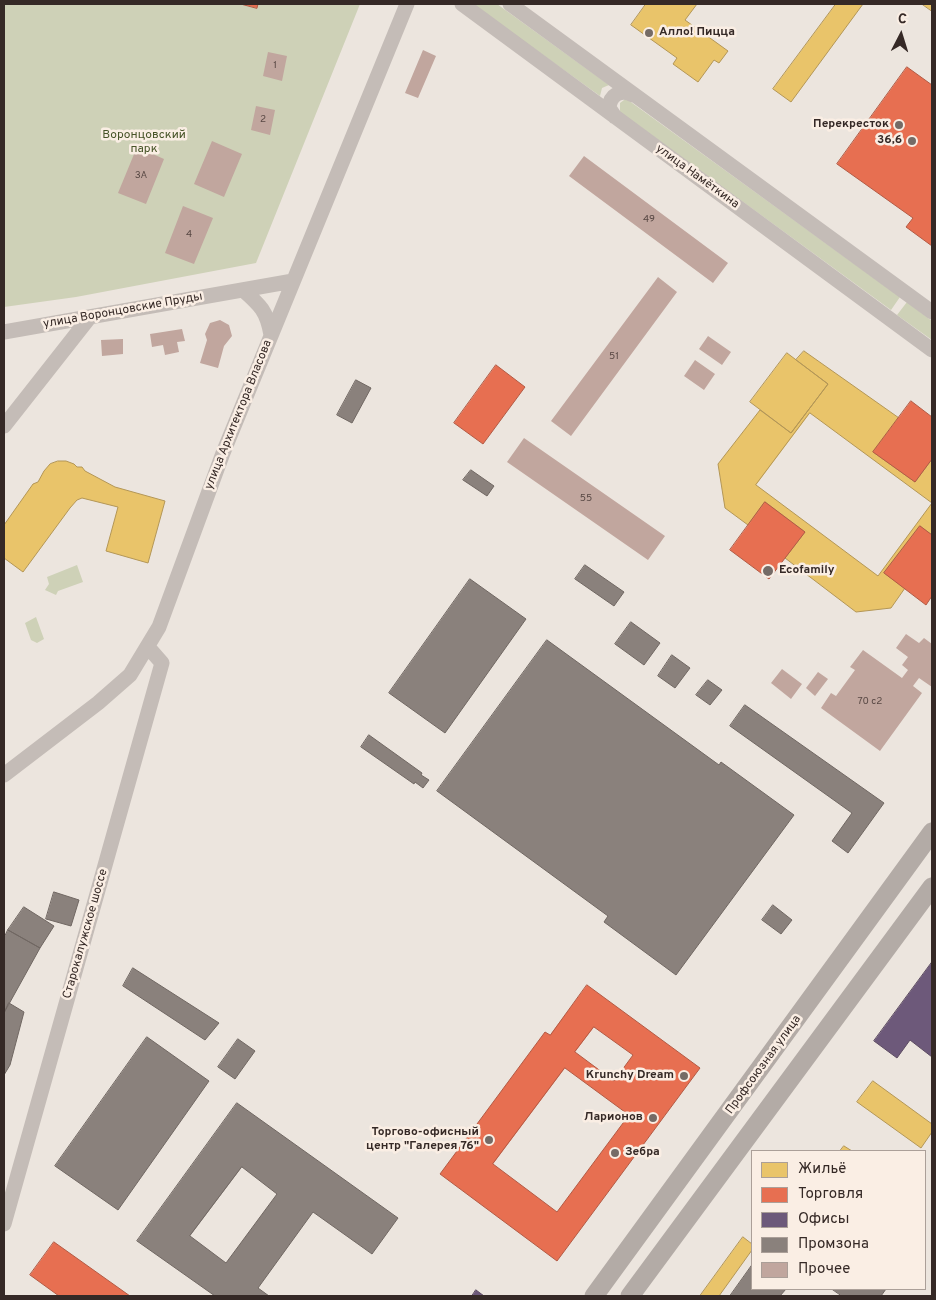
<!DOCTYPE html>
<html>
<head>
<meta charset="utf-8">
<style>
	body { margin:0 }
	#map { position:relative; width:936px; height:1300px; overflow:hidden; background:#ece5de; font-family:Overpass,sans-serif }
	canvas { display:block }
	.frame { position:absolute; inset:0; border:5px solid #352926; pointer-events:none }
	.legend { position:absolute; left:751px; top:1150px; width:175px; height:140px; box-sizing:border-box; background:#faeee4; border:1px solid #ab9f98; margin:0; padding:6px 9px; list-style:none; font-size:15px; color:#352926 }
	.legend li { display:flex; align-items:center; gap:10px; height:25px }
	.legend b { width:25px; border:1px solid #ab9f98 }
	.north { position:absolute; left:876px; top:10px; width:50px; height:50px; -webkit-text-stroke:4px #faeee4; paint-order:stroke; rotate:5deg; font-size:14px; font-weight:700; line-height:20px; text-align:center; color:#352926 }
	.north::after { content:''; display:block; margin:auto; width:18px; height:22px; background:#352926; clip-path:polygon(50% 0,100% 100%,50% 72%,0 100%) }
</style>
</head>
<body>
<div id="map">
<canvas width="936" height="1300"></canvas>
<div class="frame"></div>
<ul class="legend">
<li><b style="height:14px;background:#e9c46a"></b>Жильё</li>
<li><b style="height:14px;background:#e76f51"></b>Торговля</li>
<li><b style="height:14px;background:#6d597a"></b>Офисы</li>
<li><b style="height:14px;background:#8a817c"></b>Промзона</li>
<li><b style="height:14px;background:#c1a69e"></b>Прочее</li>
</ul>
<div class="north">С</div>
</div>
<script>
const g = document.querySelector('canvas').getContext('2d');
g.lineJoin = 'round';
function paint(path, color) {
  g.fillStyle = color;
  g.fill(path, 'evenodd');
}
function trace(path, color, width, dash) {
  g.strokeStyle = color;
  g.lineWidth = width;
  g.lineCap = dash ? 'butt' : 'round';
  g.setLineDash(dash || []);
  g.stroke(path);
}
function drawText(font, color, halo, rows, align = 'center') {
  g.font = font + ' Overpass,sans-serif';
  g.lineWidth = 5;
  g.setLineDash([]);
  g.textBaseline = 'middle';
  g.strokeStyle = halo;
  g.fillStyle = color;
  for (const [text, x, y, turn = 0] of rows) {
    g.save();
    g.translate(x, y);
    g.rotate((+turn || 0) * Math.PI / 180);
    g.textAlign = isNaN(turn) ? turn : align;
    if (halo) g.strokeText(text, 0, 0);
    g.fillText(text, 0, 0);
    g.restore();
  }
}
paint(new Path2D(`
	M4,4H360L256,263L76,297L4,307Z
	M472,4H497L609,85L602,88L600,96Z
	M624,100H628L900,297L891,310L620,112V103Z
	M907,302L932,321V340L897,315Z
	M77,565L83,582L58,591L56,595L45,590L49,584L47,577Z
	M36,617L44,639L37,643L31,640L25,623Z`), '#ced1b7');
const homes = new Path2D(`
	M646,4H697L685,20L728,51L719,63L714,60L698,82L673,64L677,58L631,25Z
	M836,4H863L791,102L773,89Z
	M922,4H932V11Z
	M804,351L899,418L873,452L915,482L932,459V535L920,526L884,573L905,588L891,608L856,612L785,558L805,532L765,502L748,525L725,508L718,464L760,410L791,433L828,384L796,360ZM810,413L932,503L878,576L756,485Z
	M787,353L828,384L791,433L750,402Z
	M58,461H66L74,464L77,467H82L85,471L115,487L165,501L148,563L106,551L118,507L82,498L77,500L70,508L23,572L4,558V525L33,484L38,482L44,471L50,464Z
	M873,1081L932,1124V1132L921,1148L857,1102Z
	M844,1146L852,1151H840Z
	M743,1237L752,1244V1250L719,1296H700Z`);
paint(homes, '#e9c46a');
trace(homes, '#b39656', 1);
const shops = new Path2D(`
	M241,4H258L257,8Z
	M907,67L932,85V246L906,227L913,218L837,164Z
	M496,365L525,387L483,444L454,423Z
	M911,401L932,417V459L915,482L873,452Z
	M765,502L805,532L769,579L730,550Z
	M920,526L932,535V596L926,605L884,573Z
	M587,985L700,1068L557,1261L440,1174L545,1032L550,1035ZM594,1027L633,1055L614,1081L575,1052ZM565,1068L629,1115L557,1212L493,1164Z
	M54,1242L130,1296H59L30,1275Z`);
paint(shops, '#e76f51');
trace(shops, '#b25a44', 1);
const offices = new Path2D(`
	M932,962V1057L910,1040L897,1058L874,1041Z
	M476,1290L484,1296H472Z`);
paint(offices, '#6d597a');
trace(offices, '#5c4b61', 1);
const industry = new Path2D(`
	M356,380L371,388L352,423L337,415Z
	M471,470L494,486L487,496L463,480Z
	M585,565L624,592L614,606L575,579Z
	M470,579L526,619L445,733L389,693Z
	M631,622L660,643L644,665L615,644Z
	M547,640L719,765L721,762L794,815L676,975L604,922L608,916L437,791Z
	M672,655L690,668L675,688L658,676Z
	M708,680L722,690L710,705L696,695Z
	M745,705L884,803L848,853L832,841L852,813L730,726Z
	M369,735L422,773L421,775L429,780L423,788L415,782L414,784L361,747Z
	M54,892L79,900L71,926L46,919Z
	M773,905L792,920L781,934L762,920Z
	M24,907L54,926L40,948L8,930Z
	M8,930L40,948L4,1013V938Z
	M133,968L219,1023L205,1040L123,986Z
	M9,1003L24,1012L10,1065L4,1075V1013Z
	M147,1037L209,1081L118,1210L55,1166Z
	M238,1039L255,1051L235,1079L218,1067Z
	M237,1103L398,1218L372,1254L313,1212L258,1288L269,1296H215L137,1241ZM242,1167L277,1194L226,1263L190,1236Z
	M752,1265V1289H786L780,1296H730Z
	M832,1289H886L881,1296H842Z`);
paint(industry, '#8a817c');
trace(industry, '#706762', 1);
paint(new Path2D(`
	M423,50L436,56L418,98L405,93Z
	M268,52L287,56L282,81L263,76Z
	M256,106L275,110L270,135L251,130Z
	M212,141L242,154L224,197L194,184Z
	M137,147L164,159L146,204L118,193Z
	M584,156L728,263L713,283L569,176Z
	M183,206L213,218L194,264L165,253Z
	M658,277L677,292L571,436L551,421Z
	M220,320L229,325L232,336L224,346L218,368L200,363L207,340L205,334L210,323Z
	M182,329L185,341L177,342L179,352L165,355L163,345L152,347L150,334Z
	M708,336L731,352L722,365L699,349Z
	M123,339V354L102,356L101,340Z
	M695,360L715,374L704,390L684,376Z
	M524,438L665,536L648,560L507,462Z
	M906,634L919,643L924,638L932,644V687L919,678L913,686L922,693L880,751L821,708L831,693L836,696L855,670L850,667L863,650L902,678L908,670L902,665L908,657L896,648Z
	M782,669L802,684L791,699L771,683Z
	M818,672L828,679L815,696L806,688Z`), '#c1a69e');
trace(new Path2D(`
	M462,4L932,350
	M510,4L932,312
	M615,117L609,108C610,95 621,88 633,95
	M243,290C260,305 267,311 271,335
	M4,332L293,281
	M4,426L89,318
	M4,775L98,703L130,675L159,627L223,453L407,4
	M4,1224L162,663L148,647`), '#c4bcb7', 15);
trace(new Path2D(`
	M594,1296L932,832
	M630,1296L932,887`), '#b3aba6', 19);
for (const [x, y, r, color] of [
	[649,33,5,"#756b66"],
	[899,125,5,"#756b66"],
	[912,141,5,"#756b66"],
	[768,571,6,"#756b66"],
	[684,1076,5,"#756b66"],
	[653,1118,5,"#756b66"],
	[489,1140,5,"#756b66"],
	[615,1153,5,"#756b66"]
]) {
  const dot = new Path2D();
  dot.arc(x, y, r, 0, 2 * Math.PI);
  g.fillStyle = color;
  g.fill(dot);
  trace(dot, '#faeee4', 2);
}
drawText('10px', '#584844', null, [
	["1",275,66],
	["2",263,120],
	["3А",141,176],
	["49",649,220],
	["4",189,235],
	["51",614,357],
	["55",586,499],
	["70 с2",870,702]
]);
drawText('bold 12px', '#352926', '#faeee4', [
	["Алло! Пицца",659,33,"left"],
	["Перекресток",889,125],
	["36,6",902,141],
	["Ecofamily",779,571,"left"],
	["Krunchy Dream",674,1076],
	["Ларионов",643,1118],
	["Торгово-офисный",479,1133],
	["центр \"Галерея 76\"",479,1147],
	["Зебра",625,1153,"left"]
], 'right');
drawText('12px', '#475428', '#faeee4', [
	["Воронцовский",144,136],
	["парк",144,150]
]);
drawText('12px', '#352926', '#faeee4', [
	["улица Намёткина",697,177,36],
	["улица Воронцовские Пруды",123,311,-10],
	["улица Архитектора Власова",239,415,-68],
	["Старокалужское шоссе",86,934,-74],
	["Профсоюзная улица",764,1065,-54]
]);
</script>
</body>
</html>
